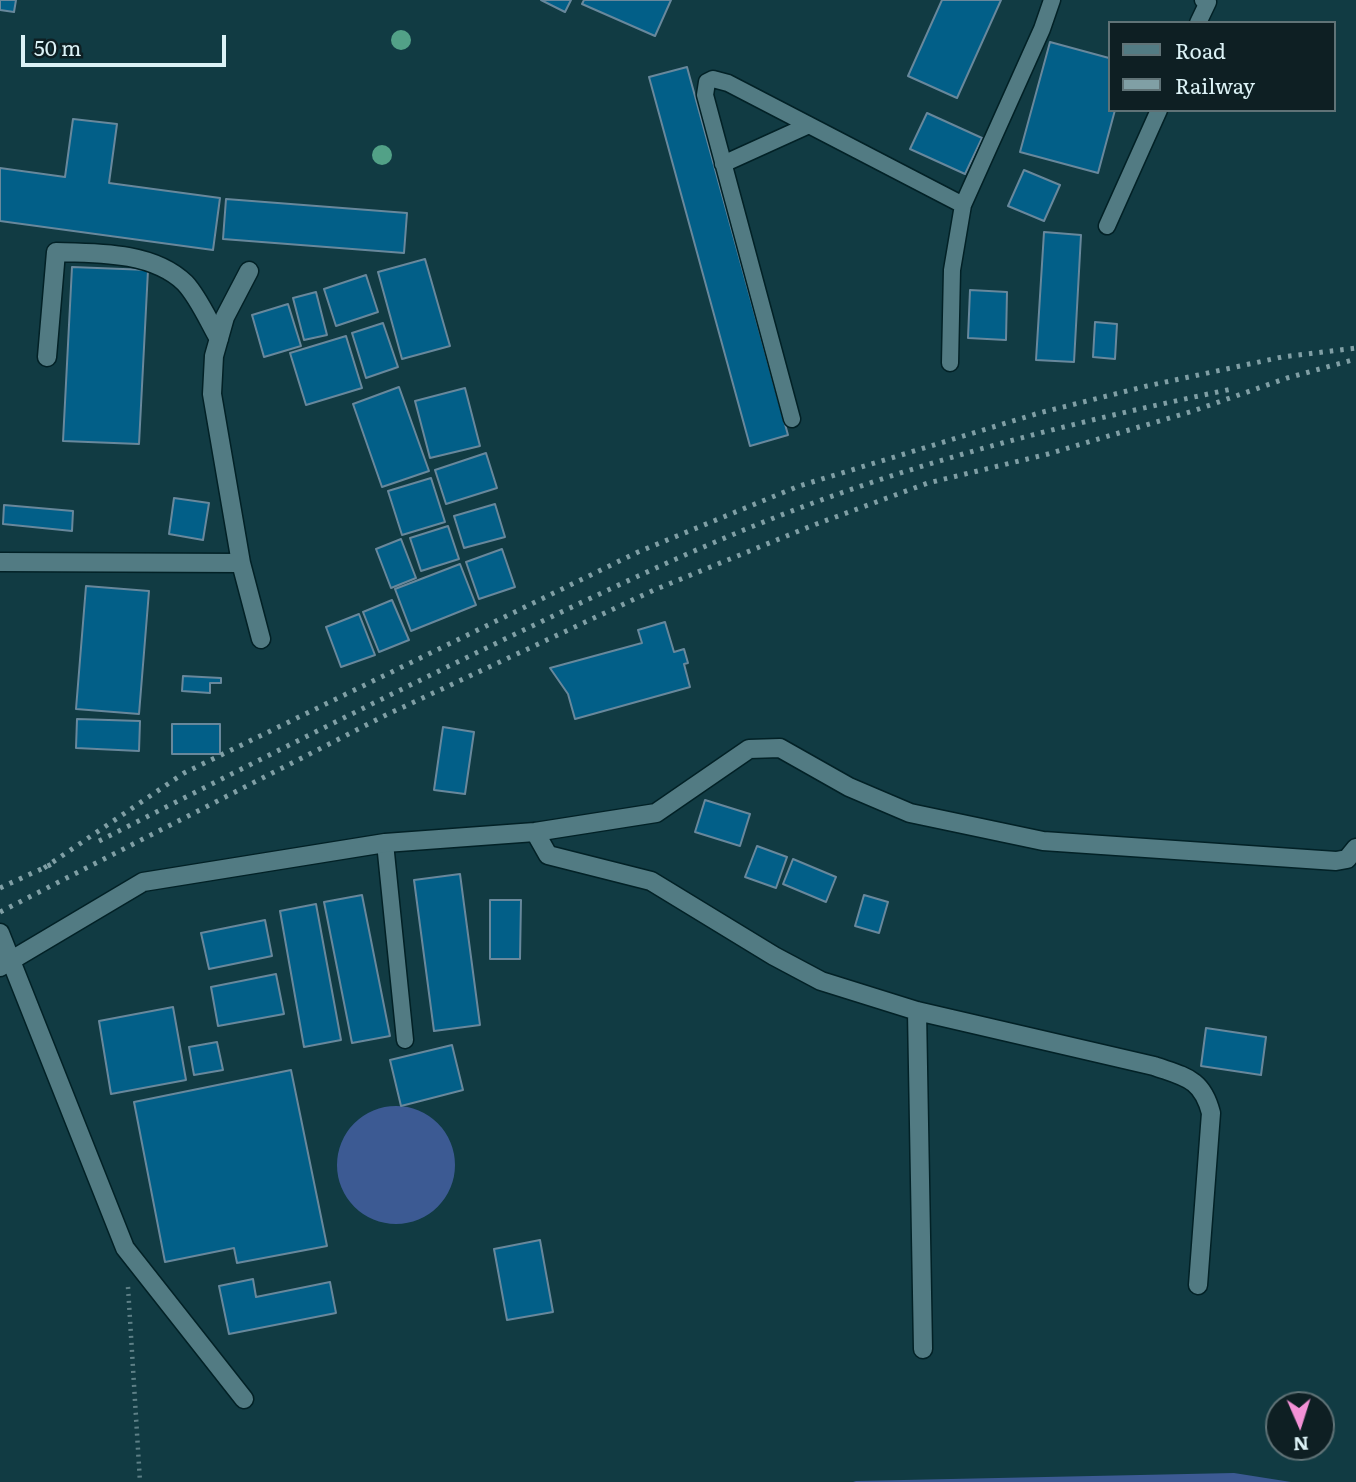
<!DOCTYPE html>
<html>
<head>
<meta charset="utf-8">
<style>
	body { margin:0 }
	#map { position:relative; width:1356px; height:1482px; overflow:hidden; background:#113b43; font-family:Literata,serif }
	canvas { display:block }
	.legend { position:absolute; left:1108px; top:21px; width:228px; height:91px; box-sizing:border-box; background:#0e1f23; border:2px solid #607377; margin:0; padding:9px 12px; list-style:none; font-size:21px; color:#dcf2f6 }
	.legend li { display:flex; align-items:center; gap:14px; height:35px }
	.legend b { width:35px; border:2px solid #607377 }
	.north { position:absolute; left:1265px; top:1391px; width:70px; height:70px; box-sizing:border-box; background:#0e1f23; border:2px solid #607377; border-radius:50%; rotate:177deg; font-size:19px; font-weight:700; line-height:28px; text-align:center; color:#dcf2f6 }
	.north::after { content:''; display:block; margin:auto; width:24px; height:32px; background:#f391d6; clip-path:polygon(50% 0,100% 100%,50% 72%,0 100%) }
	.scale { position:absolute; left:21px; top:35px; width:205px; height:32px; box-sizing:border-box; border:4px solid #dcf2f6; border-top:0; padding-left:9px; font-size:21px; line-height:24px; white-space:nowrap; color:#dcf2f6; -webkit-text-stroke:5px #0e1f23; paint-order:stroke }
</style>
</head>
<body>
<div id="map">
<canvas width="1356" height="1482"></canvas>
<ul class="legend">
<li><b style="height:9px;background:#527b83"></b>Road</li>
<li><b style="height:9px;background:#809fa5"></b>Railway</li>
</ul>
<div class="north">N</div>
<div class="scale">50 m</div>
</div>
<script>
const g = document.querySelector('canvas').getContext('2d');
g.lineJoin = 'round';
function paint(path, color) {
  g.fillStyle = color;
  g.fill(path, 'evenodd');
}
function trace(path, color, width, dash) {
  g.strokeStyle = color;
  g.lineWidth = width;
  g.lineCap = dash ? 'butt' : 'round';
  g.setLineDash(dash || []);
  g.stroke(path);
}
paint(new Path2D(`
	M337 1165a59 59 0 1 1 118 0a59 59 0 1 1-118 0Z
	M1234,1473L1291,1482H853L856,1481Z`), '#3c5a93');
const building = new Path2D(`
	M0,0H16L14,12L0,10Z
	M541,0H571L565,12Z
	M584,0H671L655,36L582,4Z
	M942,0H1001L957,98L908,76Z
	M1050,42L1109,58V110H1115L1098,173L1020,152Z
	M687,67L788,435L750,446L649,77Z
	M927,113L982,138L965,174L910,149Z
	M73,119L117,124L109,183L220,198L213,250L0,221V168L65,177Z
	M1024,170L1060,185L1044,221L1008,206Z
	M226,199L407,213L404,253L223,239Z
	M1044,232L1081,235L1074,362L1036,360Z
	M425,259L450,346L402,359L378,272Z
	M72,267L148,270L139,444L63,441Z
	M366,275L378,312L336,326L324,289Z
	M970,290L1007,292L1006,340L968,338Z
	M316,292L327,335L304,340L293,298Z
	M288,304L301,346L264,357L252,315Z
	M1095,322L1117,324L1115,359L1093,357Z
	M383,323L398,367L366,378L352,333Z
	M346,336L362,388L306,405L290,353Z
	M399,387L429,471L382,487L353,404Z
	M465,388L480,446L430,458L415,401Z
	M486,453L497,488L446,504L435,470Z
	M431,478L445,522L402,535L388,491Z
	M174,498L209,503L203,540L169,534Z
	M495,504L505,537L464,548L454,516Z
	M4,505L73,511L72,531L3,524Z
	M448,526L459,559L421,571L410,538Z
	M401,539L416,578L391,588L376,549Z
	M502,549L515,587L479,599L466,562Z
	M460,564L476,605L411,631L395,589Z
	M86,586L149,591L139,714L76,709Z
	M392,600L409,640L379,652L363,612Z
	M359,614L375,655L341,667L326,627Z
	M665,622L674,652L684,649L688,663L684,664L690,687L575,719L568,694L550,668L642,643L638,630Z
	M183,676L221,678V683H210V693L182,691Z
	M77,719L140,721L139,751L76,748Z
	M172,724H220V754H172Z
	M443,727L474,732L465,794L434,790Z
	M705,800L750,814L740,846L695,832Z
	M757,846L787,857L776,888L745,877Z
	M793,859L836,877L826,902L783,884Z
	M460,874L480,1025L434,1031L414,880Z
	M362,895L390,1036L352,1043L324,902Z
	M864,895L888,902L879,933L855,926Z
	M490,900H521L520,959H490Z
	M316,904L341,1040L304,1047L280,911Z
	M265,920L272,956L209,969L201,933Z
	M276,974L284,1014L218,1026L211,987Z
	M173,1007L186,1080L111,1094L99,1021Z
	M1206,1028L1266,1037L1261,1075L1201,1066Z
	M217,1042L223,1070L194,1075L189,1047Z
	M452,1045L463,1090L401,1106L390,1060Z
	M291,1070L327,1246L237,1263L234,1248L165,1262L134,1102Z
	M540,1240L553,1312L507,1320L494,1249Z
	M253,1279L256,1297L330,1282L336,1313L229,1334L219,1286Z`);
paint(building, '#025f88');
trace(building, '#68889c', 2);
const service = new Path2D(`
	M1198,23L1208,2L1203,0
	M723,164L809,125
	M1107,226L1159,110
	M950,363L952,270L963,205L1042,29L1052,0
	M792,419L705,95L707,82L713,79L728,83L963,205
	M385,843L405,1040`);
const minor = new Path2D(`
	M249,271L225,317L214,356L212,394L241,563L261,639
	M47,357L56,252C99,253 153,252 185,283C199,298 209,322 219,339
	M0,562L241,563
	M535,832L548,855L651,881L774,956L821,981L917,1011L1154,1066C1185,1077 1202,1078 1211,1113L1198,1285
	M0,933L125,1248L244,1399
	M0,967L143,882L385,843L535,832L656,813L749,749L780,748L849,787L910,813L1043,841L1336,861L1347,859L1356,848
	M917,1011L923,1349`);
trace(service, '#022126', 19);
trace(minor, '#022126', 21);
trace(new Path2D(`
	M128,1287L140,1482`), '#5e8087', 4.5, [2, 5]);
trace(service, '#527b83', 16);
trace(minor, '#527b83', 18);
trace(new Path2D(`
	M99,841C235,772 370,704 507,638C605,591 703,544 805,506C944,454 1087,419 1232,389
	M44,868L184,773L638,552L799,486L1039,413L1147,386L1282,357L1356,348
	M0,888L52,864
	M0,912L384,716L654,590L811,526L928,483L1048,454L1193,411L1287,378L1356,359`), '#809fa5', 5, [3.5, 7]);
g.fillStyle = '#52a187';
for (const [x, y] of [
	[401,40],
	[382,155]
]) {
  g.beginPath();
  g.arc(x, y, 10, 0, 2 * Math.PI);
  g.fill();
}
</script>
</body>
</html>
